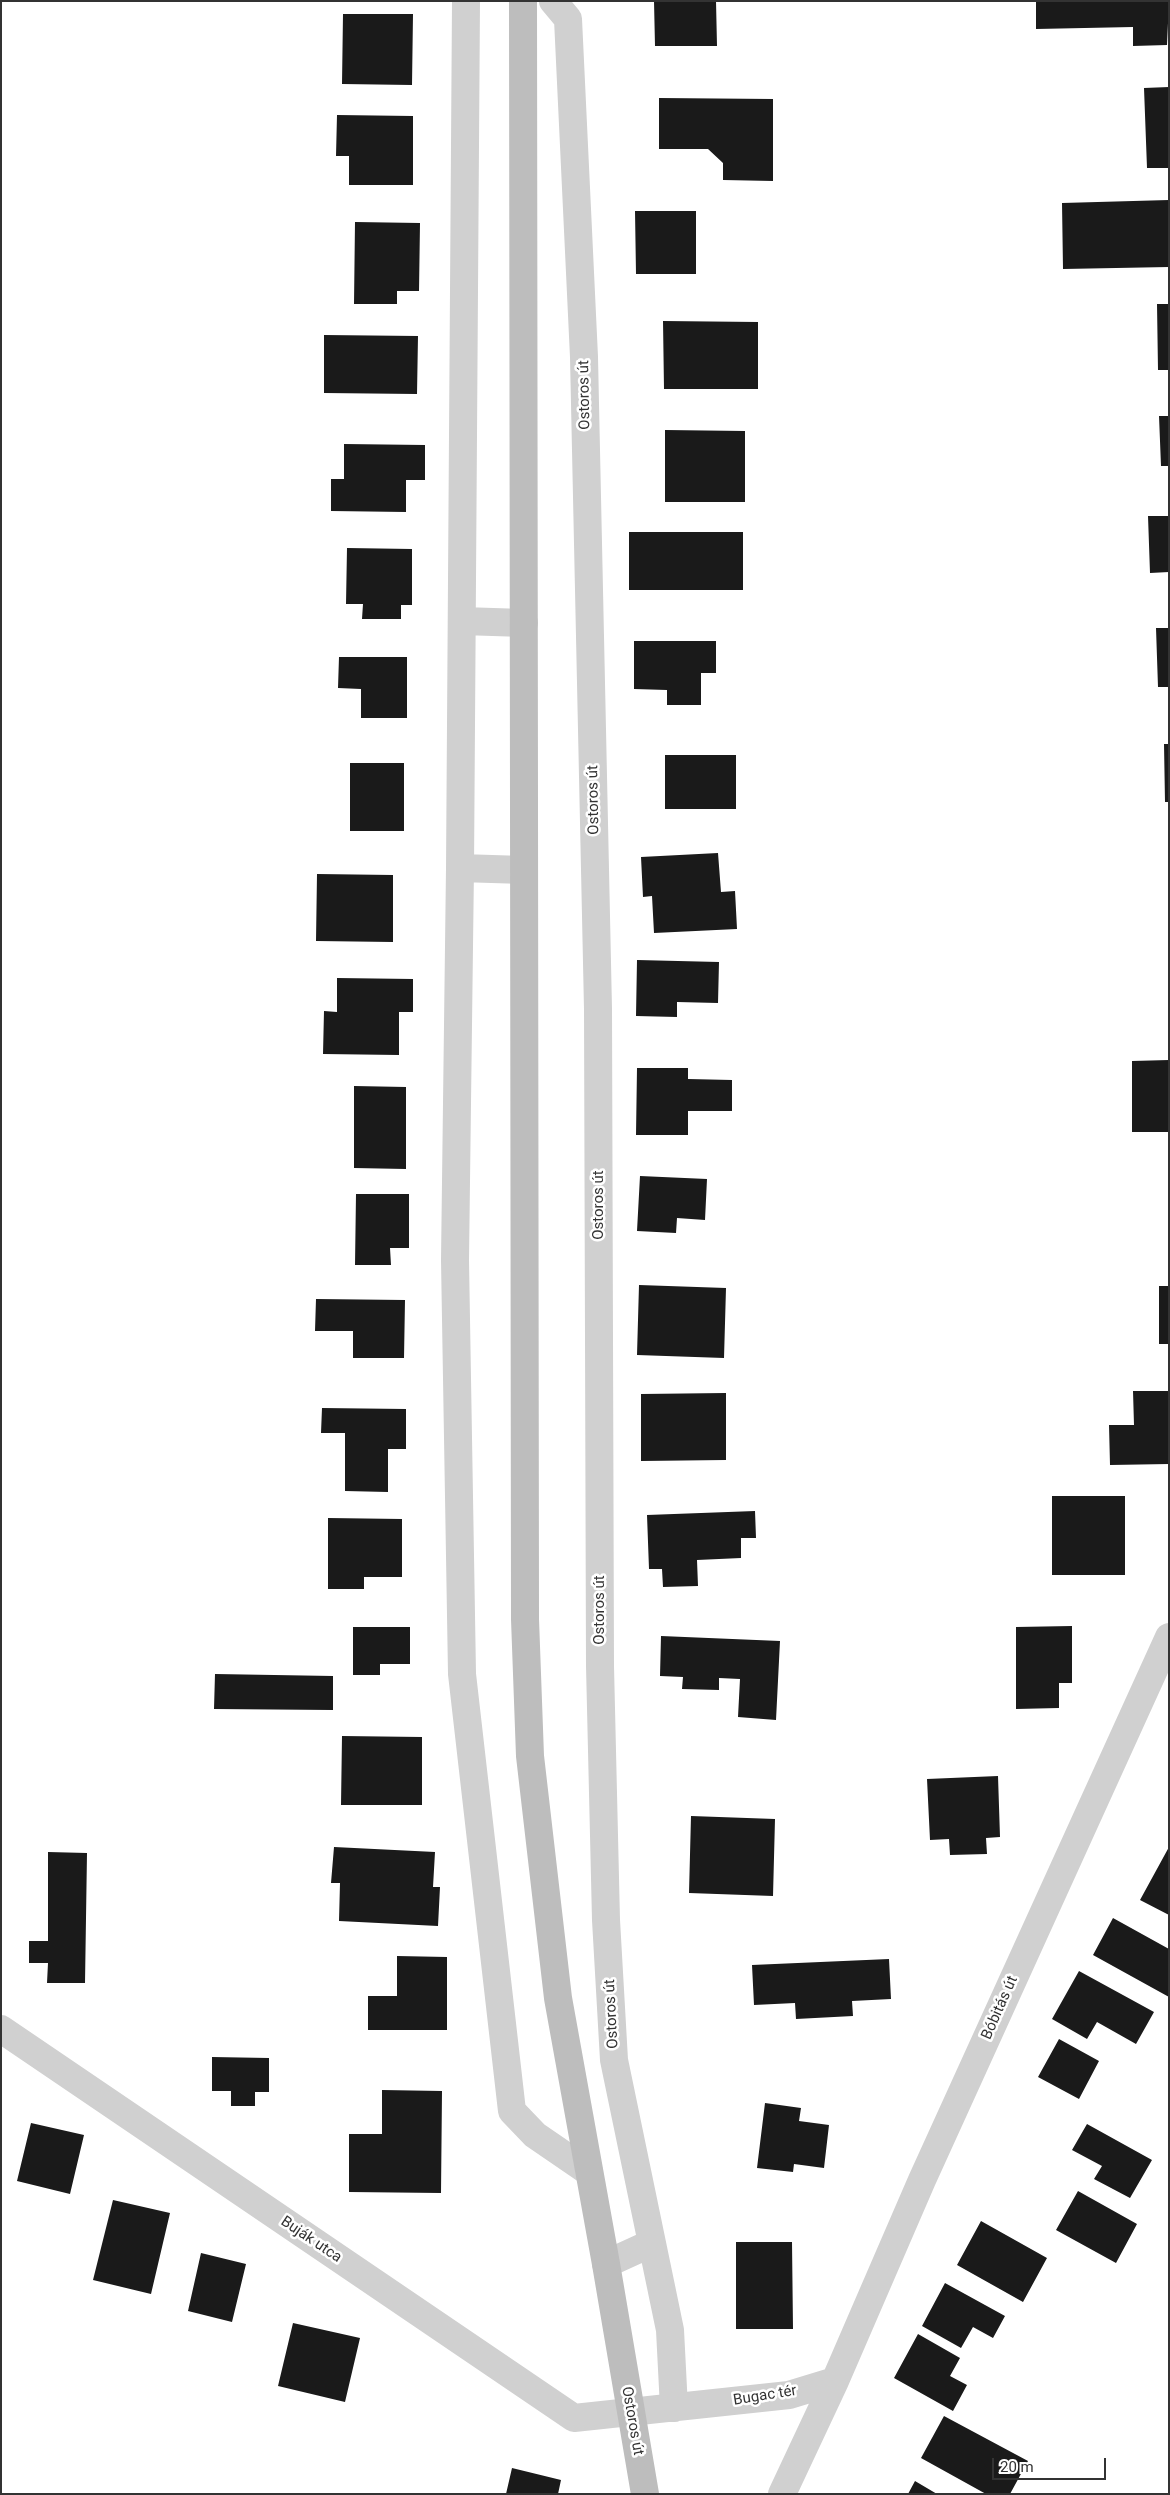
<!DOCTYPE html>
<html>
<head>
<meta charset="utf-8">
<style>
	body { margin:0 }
	#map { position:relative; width:1170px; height:2495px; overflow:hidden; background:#fff; font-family:Roboto,sans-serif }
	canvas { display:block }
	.frame { position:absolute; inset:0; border:2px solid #333; pointer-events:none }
	.scale { position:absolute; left:992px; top:2458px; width:114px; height:22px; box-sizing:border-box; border:2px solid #333; border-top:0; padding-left:6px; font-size:15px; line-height:18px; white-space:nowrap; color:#333; -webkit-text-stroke:4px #fff; paint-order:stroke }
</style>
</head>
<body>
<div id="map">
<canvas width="1170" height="2495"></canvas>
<div class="frame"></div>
<div class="scale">20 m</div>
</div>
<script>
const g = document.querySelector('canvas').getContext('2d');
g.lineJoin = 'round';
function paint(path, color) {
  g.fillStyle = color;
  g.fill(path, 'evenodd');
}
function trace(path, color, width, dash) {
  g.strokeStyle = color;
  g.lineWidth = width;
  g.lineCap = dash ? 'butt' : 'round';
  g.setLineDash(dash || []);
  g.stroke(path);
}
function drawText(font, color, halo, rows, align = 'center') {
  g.font = font + ' Roboto,sans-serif';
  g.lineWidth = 5;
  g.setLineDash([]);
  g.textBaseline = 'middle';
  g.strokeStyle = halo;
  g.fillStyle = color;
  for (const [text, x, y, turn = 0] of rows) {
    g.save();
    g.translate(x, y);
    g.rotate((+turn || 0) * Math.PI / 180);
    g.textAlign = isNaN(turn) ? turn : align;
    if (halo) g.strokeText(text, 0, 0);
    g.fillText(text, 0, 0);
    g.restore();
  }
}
paint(new Path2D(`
	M654,1H716L717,46H655Z
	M1036,1H1169L1167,45L1133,46V27L1036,29Z
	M343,14H413L412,85L342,84Z
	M1169,87V168H1147L1144,88Z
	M659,98L773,99V181L723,180V163L708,149H659Z
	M337,115L413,116V185H349V156H336Z
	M1169,200V267L1063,269L1062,203Z
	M635,211H696V274H636Z
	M355,222L420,223L419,291H397V304H354Z
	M1157,304H1169V370H1158Z
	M663,321L758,322V389H664Z
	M324,335L418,336L417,394L324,393Z
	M1159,416H1169V466H1161Z
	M665,430L745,431V502H665Z
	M344,444L425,445V480H406V512L331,511V479H344Z
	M1148,516H1169V572L1150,573Z
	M629,532H743V590H629Z
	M347,548L412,549V605H401V619H362L363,604H346Z
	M1156,628H1169V687H1158Z
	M634,641H716V673H701V705H667V690L634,689Z
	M339,657H407V718H361V689L338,688Z
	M1164,744H1169V802H1165Z
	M665,755H736V809H665Z
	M350,763H404V831H350Z
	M718,853L721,892L735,891L737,929L654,933L652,896L643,897L641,857Z
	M317,874L393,875V942L316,941Z
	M637,960L719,962L718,1003L677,1002V1017L636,1016Z
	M337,978L413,979V1012H399V1055L323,1054L324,1011L337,1012Z
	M1169,1060V1132H1132V1061Z
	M637,1068H688V1079L732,1080V1111H688V1135H636Z
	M354,1086L406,1087V1169L354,1168Z
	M640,1176L707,1179L705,1220L677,1218L676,1233L637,1231Z
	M356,1194H409V1248H390L391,1265H355Z
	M639,1285L726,1288L724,1358L637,1355Z
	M1159,1286H1169V1344H1159Z
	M316,1299L405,1300L404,1358H353V1331H315Z
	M1133,1391H1169V1464L1110,1465L1109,1425H1134Z
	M726,1393V1460L641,1461V1394Z
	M322,1408L406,1409V1449H388V1492L345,1491V1433H321Z
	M1052,1496H1125V1575H1052Z
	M755,1511L756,1538H741V1558L697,1560L698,1586L663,1587L662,1569H649L647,1515Z
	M328,1518L402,1519V1577H364V1589H328Z
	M1072,1626V1683H1059V1708L1016,1709V1627Z
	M353,1627H410V1664H380V1675H353Z
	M661,1636L780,1641L776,1720L738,1717L740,1679L719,1678V1690L682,1689L683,1677L660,1676Z
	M215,1674L333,1676V1710L214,1709Z
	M342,1736L422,1737V1805H341Z
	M998,1776L1000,1837L986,1838L987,1854L950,1855L949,1839L930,1840L927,1779Z
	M691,1816L775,1819L773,1896L689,1893Z
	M334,1847L435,1852L433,1887H440L438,1926L339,1921L340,1883H331Z
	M1169,1847V1915L1140,1900Z
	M48,1852L87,1853L85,1983H47L48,1963H29V1941H48Z
	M1113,1918L1169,1949V1997L1093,1955Z
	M397,1956L447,1957V2030H368V1996H397Z
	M889,1959L891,1999L852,2001L853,2016L796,2019L795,2003L754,2005L752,1965Z
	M1079,1971L1154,2012L1136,2044L1097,2022L1087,2039L1052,2019Z
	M1059,2039L1099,2061L1079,2099L1038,2077Z
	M212,2057L269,2058V2092H255V2106H231V2091H212Z
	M382,2090L442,2091L441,2193L349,2192V2134H382Z
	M765,2103L801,2108L799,2121L829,2125L824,2168L794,2164L793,2172L757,2168Z
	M31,2123L84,2135L70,2194L17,2181Z
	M1087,2124L1152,2160L1130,2198L1094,2179L1102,2166L1072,2150Z
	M1078,2191L1137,2224L1116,2263L1056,2230Z
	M113,2200L170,2213L151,2294L93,2280Z
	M981,2221L1047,2258L1023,2302L957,2265Z
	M736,2242H792L793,2329H736Z
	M201,2253L246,2264L232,2322L188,2311Z
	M945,2283L1005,2316L993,2338L973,2327L961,2348L922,2326Z
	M293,2323L360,2338L345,2402L278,2386Z
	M918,2334L960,2358L950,2376L967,2385L953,2411L894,2378Z
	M944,2416L1028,2461L1010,2494H986L921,2458Z
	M512,2468L561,2480L558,2494H506Z
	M915,2481L937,2494H908Z`), '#1a1a1a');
trace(new Path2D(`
	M466,1L460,868L455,1260L462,1674L512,2111L535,2135L589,2172
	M553,1L568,19L584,357L598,1009L600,1666L606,1920L614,2060L670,2330L674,2408
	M462,621L524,623
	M460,868L524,870
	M1,2029L574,2418L789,2395L835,2381
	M606,2264L652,2243
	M782,2494L835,2381L922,2180L1169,1637`), '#d0d0d0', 28);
trace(new Path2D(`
	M523,1L525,1619L530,1756L558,1998L606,2264L645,2494`), '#bdbdbd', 28);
drawText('15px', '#333', '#fff', [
	["Ostoros út",585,395,-91],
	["Ostoros út",594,800,-91],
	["Ostoros út",599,1205,-90],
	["Ostoros út",600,1610,-90],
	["Bóbitás út",1000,2008,-66],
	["Ostoros út",612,2014,-93],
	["Buják utca",311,2240,34],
	["Bugac tér",765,2396,-9],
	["Ostoros út",632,2421,80]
]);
</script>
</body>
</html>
